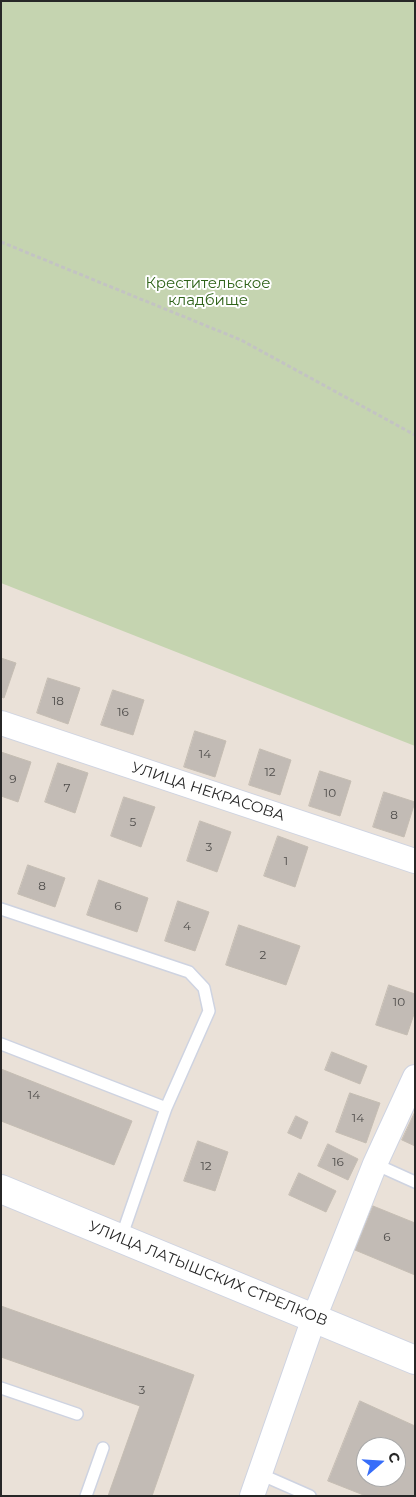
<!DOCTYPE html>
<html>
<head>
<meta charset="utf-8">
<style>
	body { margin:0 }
	#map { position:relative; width:416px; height:1497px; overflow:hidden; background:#eae1d8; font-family:Montserrat,sans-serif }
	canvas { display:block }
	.frame { position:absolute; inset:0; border:2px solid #272727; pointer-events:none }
	.north { position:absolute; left:356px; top:1437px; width:50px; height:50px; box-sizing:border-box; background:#fff; border:1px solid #a9a9a9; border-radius:50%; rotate:71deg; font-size:14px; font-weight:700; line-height:20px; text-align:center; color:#272727 }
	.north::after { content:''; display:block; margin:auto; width:18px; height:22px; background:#376df9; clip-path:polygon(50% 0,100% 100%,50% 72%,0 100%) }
</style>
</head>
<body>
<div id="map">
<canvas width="416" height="1497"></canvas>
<div class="frame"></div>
<div class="north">С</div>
</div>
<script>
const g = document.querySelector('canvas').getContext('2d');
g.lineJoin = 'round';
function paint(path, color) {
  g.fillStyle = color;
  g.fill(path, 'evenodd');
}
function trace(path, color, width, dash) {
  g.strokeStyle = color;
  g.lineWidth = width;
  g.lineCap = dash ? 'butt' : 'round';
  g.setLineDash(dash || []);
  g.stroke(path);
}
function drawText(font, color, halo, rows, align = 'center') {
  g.font = font + ' Montserrat,sans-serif';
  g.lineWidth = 4;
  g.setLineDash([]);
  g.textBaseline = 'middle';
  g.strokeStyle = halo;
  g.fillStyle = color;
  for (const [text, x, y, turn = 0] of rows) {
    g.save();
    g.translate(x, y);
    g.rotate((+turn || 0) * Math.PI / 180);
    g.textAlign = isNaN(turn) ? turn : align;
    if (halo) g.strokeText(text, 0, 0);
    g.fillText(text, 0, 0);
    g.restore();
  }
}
paint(new Path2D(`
	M1,1H415V746L1,583Z`), '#c5d4b0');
const building = new Path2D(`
	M1,658L16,663L4,698L1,697Z
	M48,678L80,688L68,724L37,713Z
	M113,690L144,700L133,735L101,725Z
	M195,731L226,741L215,777L184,767Z
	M260,749L291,760L280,795L249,785Z
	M1,752L31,762L18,802L1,796Z
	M58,763L88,773L75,813L45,802Z
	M320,771L351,781L340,816L309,806Z
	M384,792L415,802L404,837L373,827Z
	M124,797L155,807L141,847L111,836Z
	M200,821L231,832L217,872L187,861Z
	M278,836L308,847L295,887L264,876Z
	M28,865L65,878L55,907L18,894Z
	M99,880L148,898L137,932L87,915Z
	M178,901L209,912L195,951L165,941Z
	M239,925L300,946L286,985L226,965Z
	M389,985L415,994V1011L407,1035L376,1025Z
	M332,1052L367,1066L360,1084L325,1070Z
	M1,1069L132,1121L114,1165L1,1121Z
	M350,1093L380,1103L366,1143L336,1132Z
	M415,1112V1146L402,1140Z
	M296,1116L308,1122L301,1139L288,1133Z
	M198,1141L228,1152L215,1191L184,1181Z
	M328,1144L358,1159L348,1180L318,1166Z
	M299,1173L336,1191L326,1212L289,1195Z
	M373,1206L415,1223V1275L355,1250Z
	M1,1306L194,1375L152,1496H108L140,1406L1,1357Z
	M360,1401L415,1426V1470L396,1463V1447H366V1477H385L377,1496H366L328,1481Z
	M396,1463L415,1470V1496H377L385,1477H396Z`);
paint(building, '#c2bbb5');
trace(building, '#c5bdb3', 1);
const lane = new Path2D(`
	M1,909L189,972L204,988L209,1011L166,1108L121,1238
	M1,1044L166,1108
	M375,1164L415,1182
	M1,1388L77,1414
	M260,1474L310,1496
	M86,1496L103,1448`);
const street = new Path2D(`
	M1,723L415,861
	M252,1496L314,1318L375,1164L415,1077`);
const secondary = new Path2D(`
	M1,1189L415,1360`);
trace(lane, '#ced3e1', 14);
trace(street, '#ced3e1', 26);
trace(secondary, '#ced3e1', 30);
trace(new Path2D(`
	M1,242L241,340L415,435`), '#c3c3c3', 3, [4, 2.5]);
trace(lane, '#fff', 11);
trace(street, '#fff', 24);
trace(secondary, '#fff', 28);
drawText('12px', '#4e4c4a', null, [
	["18",58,701],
	["16",123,712],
	["14",205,754],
	["12",270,772],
	["9",13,779],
	["7",67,788],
	["10",330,793],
	["8",394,815],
	["5",133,822],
	["3",209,847],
	["1",286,861],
	["8",42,886],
	["6",118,906],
	["4",187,926],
	["2",263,955],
	["10",399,1002],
	["14",34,1095],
	["14",358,1118],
	["16",338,1162],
	["12",206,1166],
	["6",387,1237],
	["3",142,1390]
]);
drawText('15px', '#2f6319', '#fff', [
	["Крестительское",208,284],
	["кладбище",208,301]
]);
drawText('15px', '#272727', '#fff', [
	["УЛИЦА НЕКРАСОВА",208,792,18],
	["УЛИЦА ЛАТЫШСКИХ СТРЕЛКОВ",208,1274,22]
]);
</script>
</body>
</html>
